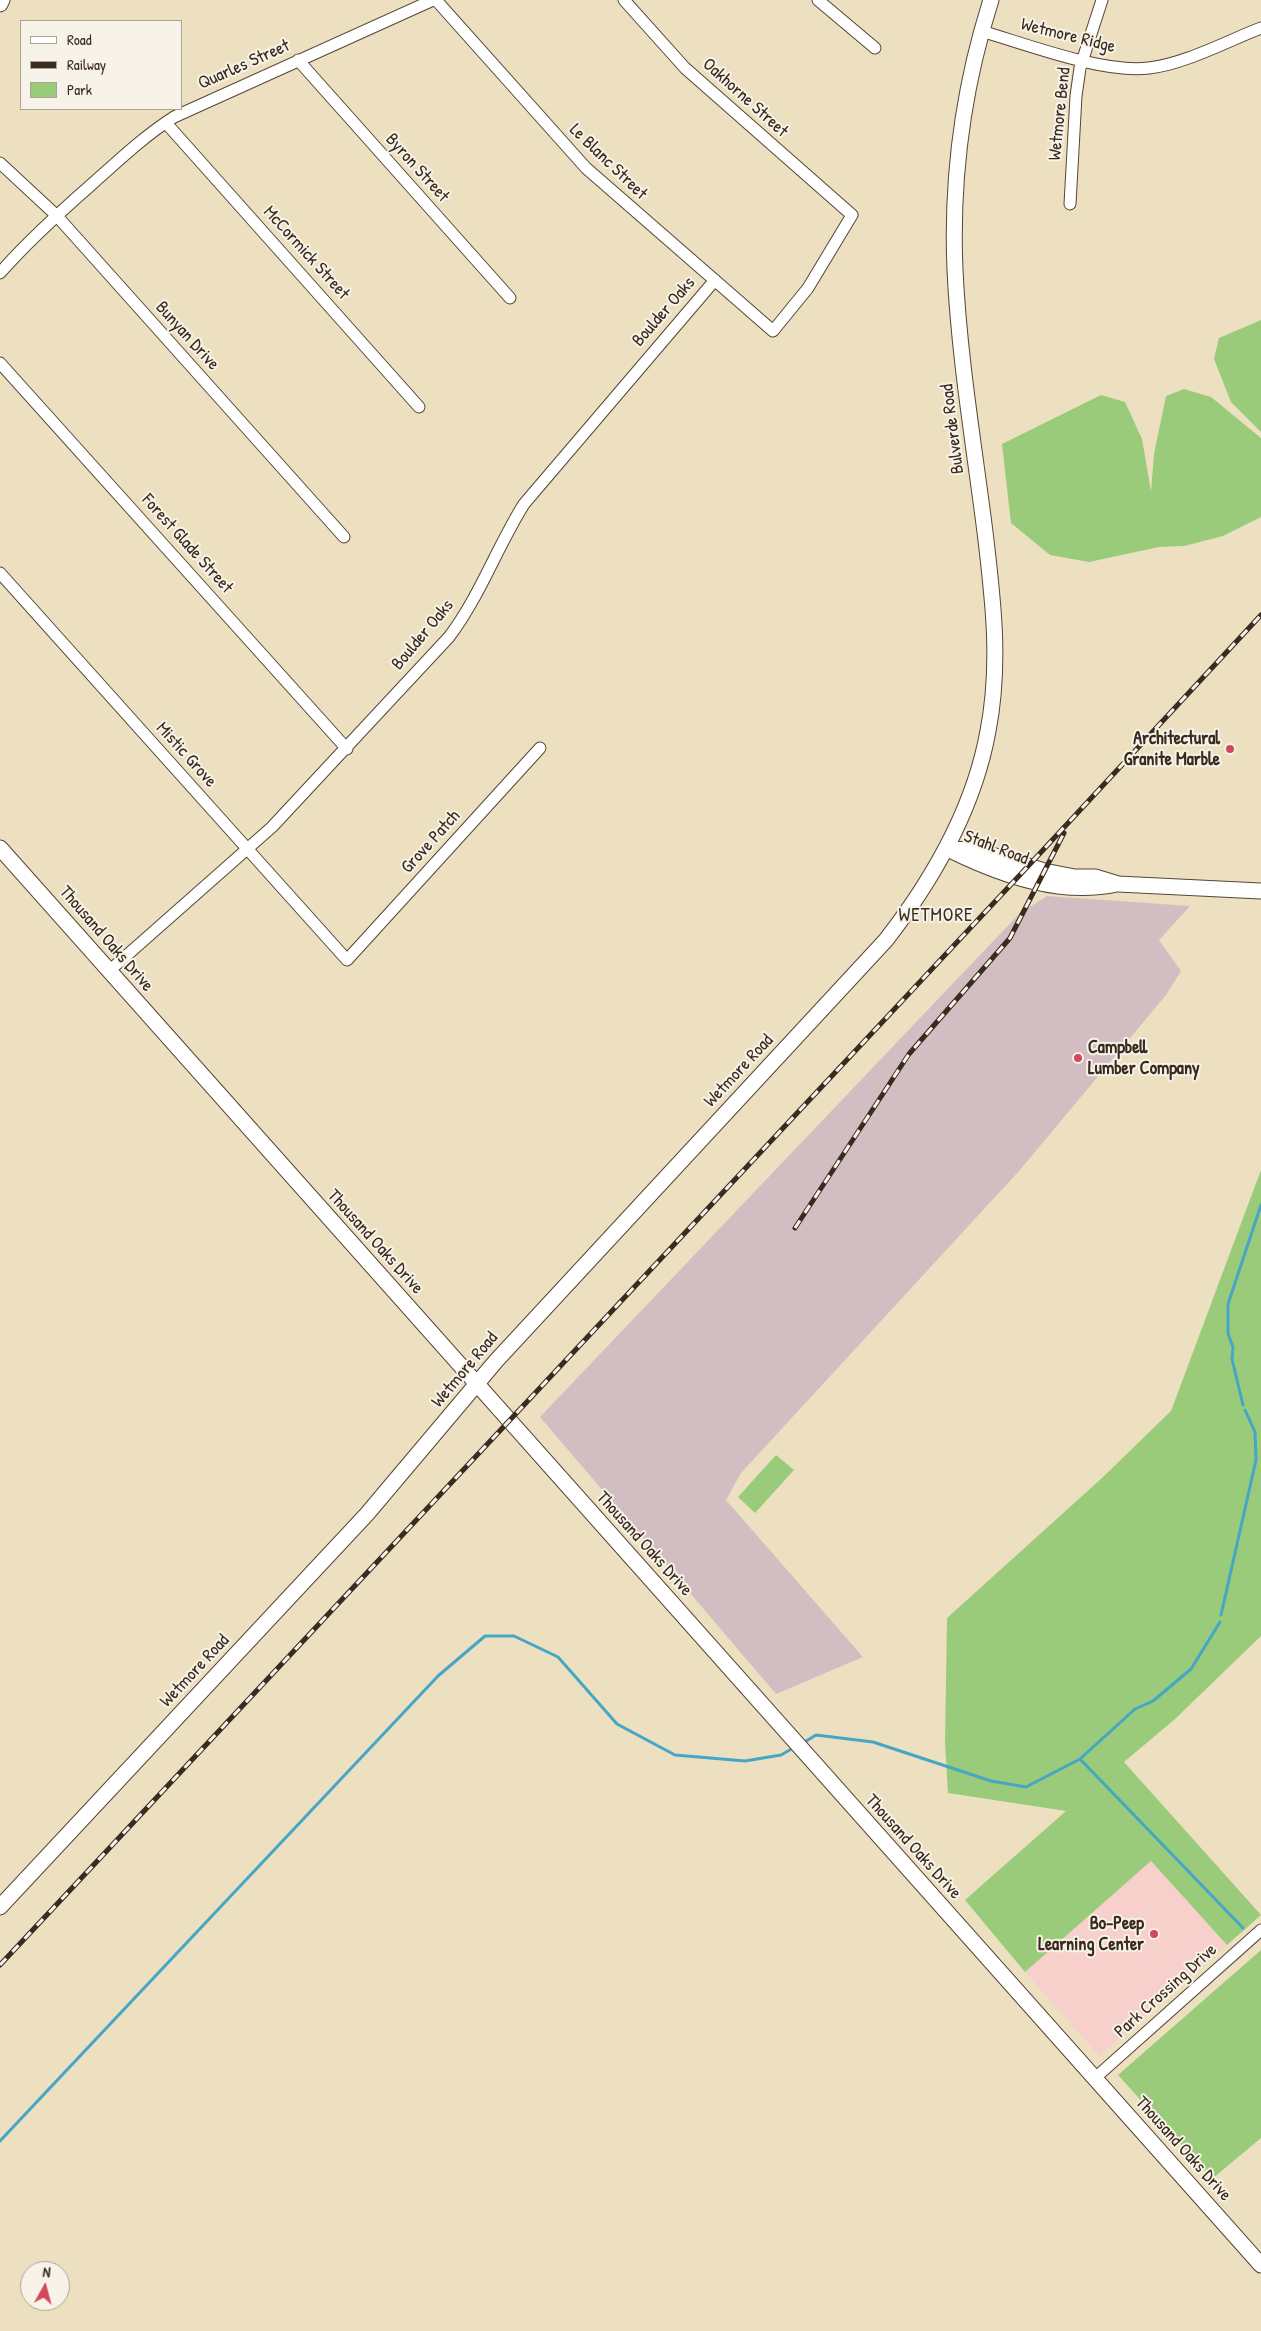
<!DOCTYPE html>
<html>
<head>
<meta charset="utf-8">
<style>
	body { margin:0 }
	#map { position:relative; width:1261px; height:2331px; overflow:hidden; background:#ece0c0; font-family:"Patrick Hand",sans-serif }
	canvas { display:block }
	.legend { position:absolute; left:20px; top:20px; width:162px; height:90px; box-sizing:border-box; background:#f7f3e8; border:1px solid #aca397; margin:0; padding:6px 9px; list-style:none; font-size:15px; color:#3b2a1e }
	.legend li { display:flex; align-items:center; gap:10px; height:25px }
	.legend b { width:25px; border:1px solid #aca397 }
	.north { position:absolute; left:20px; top:2261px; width:50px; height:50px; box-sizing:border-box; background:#f7f3e8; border:1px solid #aca397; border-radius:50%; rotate:7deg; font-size:14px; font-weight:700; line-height:20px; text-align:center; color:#3b2a1e }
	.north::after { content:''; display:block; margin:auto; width:18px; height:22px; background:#d1495b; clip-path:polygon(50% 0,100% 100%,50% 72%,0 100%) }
</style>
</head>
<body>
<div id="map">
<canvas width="1261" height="2331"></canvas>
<ul class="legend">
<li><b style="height:6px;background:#fff"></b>Road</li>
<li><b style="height:6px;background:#3b2a1e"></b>Railway</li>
<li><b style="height:14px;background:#9acb7a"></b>Park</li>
</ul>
<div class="north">N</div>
</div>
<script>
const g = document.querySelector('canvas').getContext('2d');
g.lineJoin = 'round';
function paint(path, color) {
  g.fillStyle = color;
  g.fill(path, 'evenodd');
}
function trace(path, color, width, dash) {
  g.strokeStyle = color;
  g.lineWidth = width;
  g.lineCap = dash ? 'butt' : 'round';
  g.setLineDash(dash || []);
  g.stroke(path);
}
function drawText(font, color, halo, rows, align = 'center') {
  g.font = font + ' "Patrick Hand",sans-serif';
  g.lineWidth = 4;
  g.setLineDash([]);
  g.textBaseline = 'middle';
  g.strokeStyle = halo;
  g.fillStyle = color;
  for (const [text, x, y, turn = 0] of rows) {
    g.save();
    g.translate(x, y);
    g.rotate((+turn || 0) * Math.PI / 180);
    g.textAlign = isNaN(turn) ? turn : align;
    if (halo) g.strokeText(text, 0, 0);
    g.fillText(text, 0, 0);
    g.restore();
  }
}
paint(new Path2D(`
	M1151,1861L1227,1945L1099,2056L1025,1972Z`), '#f7d0cb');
paint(new Path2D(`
	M1047,896L1190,906L1159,940L1181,971L1166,995L1019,1171L741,1473L726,1500L863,1657L776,1694L540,1417L1020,913Z`), '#d2bec2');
paint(new Path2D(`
	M1261,320V432L1231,402L1214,359L1219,338Z
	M1184,389L1211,397L1261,438V517L1223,536L1184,546L1159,547L1089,562L1050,555L1011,523L1002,444L1101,395L1125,402L1142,439L1151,491L1154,454L1166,396Z
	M1261,1170V1636L1175,1719L1124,1762L1261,1915L1227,1945L1151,1861L1025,1972L965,1900L1066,1811L948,1793L945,1743L947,1618L1102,1478L1171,1411Z
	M776,1455L794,1470L755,1513L738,1497Z
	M1261,1950V2138L1212,2179L1118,2075Z`), '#9acb7a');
trace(new Path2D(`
	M1243,1405L1232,1359L1233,1347L1228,1334V1304L1261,1205
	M1221,1615L1256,1460L1255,1432L1245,1410
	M803,1743L816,1735L873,1742L991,1781L1026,1787L1080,1759L1135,1709L1153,1701L1191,1669L1220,1622
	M1080,1759L1243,1928
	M0,2141L438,1676L485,1636H514L558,1657L617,1724L675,1755L745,1761L781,1755L795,1747`), '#46a6c6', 3);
const street = new Path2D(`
	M436,0L586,168L773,331L808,288L852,215L685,68L624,0
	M818,0L875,48
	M981,31C1026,44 1104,74 1149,68C1185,64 1227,41 1261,28
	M298,60L510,298
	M166,123L419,407
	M0,163L56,215L344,537
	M1070,204L1076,96L1080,68L1102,0
	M0,273C28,241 59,213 91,185C118,161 143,137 174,117L433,0
	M0,363L347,749
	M0,573L347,960L540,748
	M109,971L272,827L449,637C480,596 497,547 524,504L715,280
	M1095,2078L1261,1930`);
const secondary = new Path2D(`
	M0,4L2,0
	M0,848L1261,2265
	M946,849L975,850L1044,871L1075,877H1095L1118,884L1261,891
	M954,852C1004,876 1061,896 1117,884
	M0,1907L367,1514L496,1361L886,940C934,878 974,809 988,731C1001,664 993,599 985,532C974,445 959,357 955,270C951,178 963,88 991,0`);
trace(street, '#564536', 13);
trace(secondary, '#564536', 17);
trace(street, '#fff', 11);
trace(secondary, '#fff', 15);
const rail = new Path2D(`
	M795,1228L909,1054L1010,938L1064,833
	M0,1965L1018,877L1261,615`);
trace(rail, '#3b2a1e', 5);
trace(rail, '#f7f3e8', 3, [9]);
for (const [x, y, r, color] of [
	[1230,749,5,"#d1495b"],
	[1078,1058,5,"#d1495b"],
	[1154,1934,5,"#d1495b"]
]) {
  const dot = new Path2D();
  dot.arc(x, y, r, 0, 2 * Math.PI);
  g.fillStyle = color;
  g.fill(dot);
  trace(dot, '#f7f3e8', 2);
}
drawText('18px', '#3b2a1e', '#f7f3e8', [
	["Wetmore Ridge",1068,36,14],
	["Quarles Street",244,65,-24],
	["Oakhorne Street",745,98,42],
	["Wetmore Bend",1060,114,-84],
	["Le Blanc Street",608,162,44],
	["Byron Street",417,168,48],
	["McCormick Street",306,253,48],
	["Boulder Oaks",664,312,-49],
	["Bunyan Drive",187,336,48],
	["Bulverde Road",953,429,-97],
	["Forest Glade Street",187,544,48],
	["Boulder Oaks",423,635,-50],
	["Mistic Grove",186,755,48],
	["Grove Patch",431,842,-48],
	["Stahl Road",996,848,21],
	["Thousand Oaks Drive",106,939,49],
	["Wetmore Road",739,1071,-47],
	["Thousand Oaks Drive",375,1242,48],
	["Wetmore Road",465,1370,-50],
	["Thousand Oaks Drive",644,1544,48],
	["Wetmore Road",195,1671,-47],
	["Thousand Oaks Drive",913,1847,48],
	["Park Crossing Drive",1166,1991,-42],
	["Thousand Oaks Drive",1183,2149,48]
]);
drawText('bold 18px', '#3b2a1e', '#f7f3e8', [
	["Architectural",1220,739],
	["Granite Marble",1220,760],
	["Campbell",1088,1048,"left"],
	["Lumber Company",1088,1069,"left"],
	["Bo-Peep",1144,1924],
	["Learning Center",1144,1945]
], 'right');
g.letterSpacing = '1px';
drawText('19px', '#3b2a1e', '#f7f3e8', [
	["WETMORE",936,916]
]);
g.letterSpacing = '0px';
</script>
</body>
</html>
